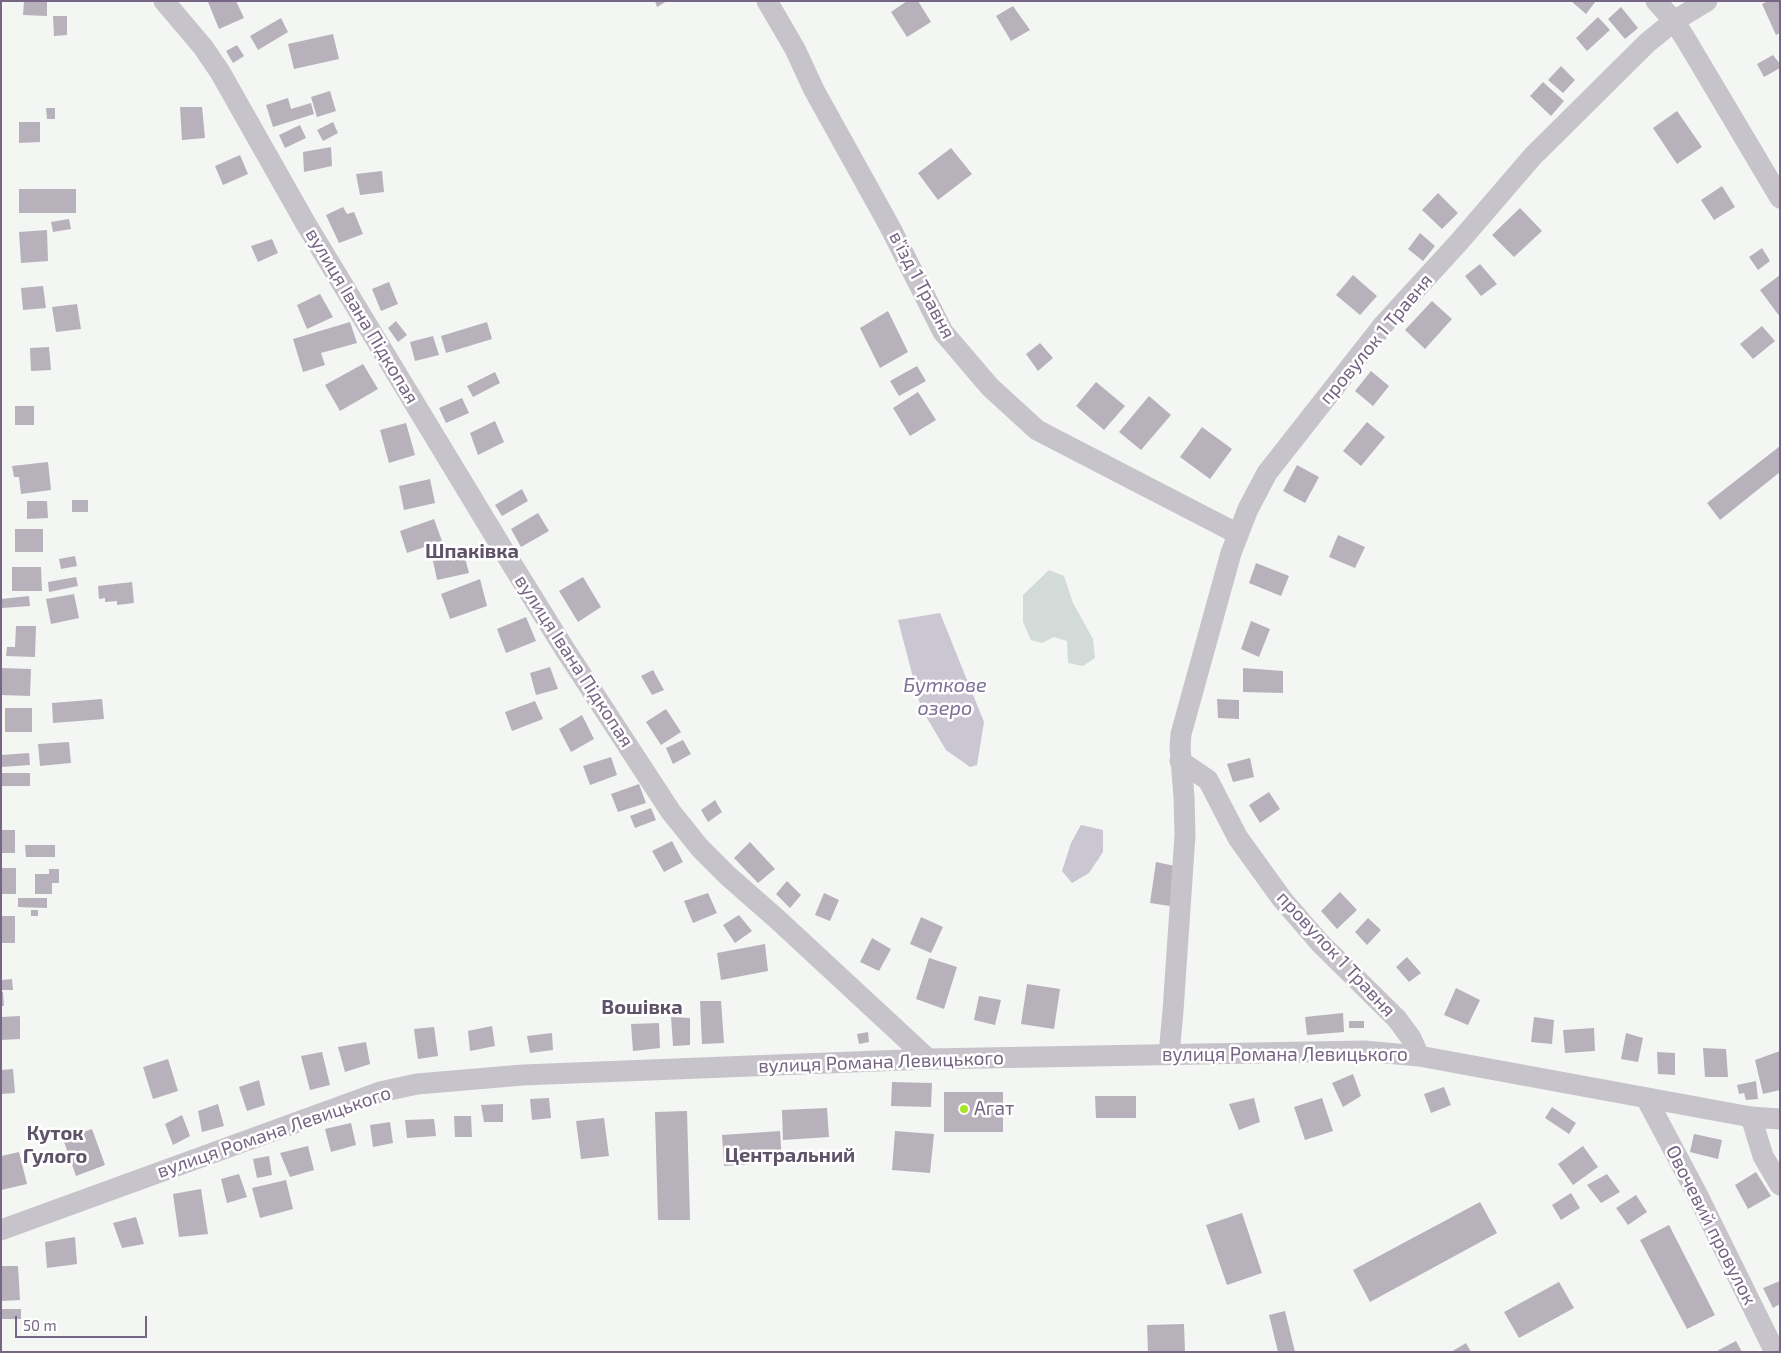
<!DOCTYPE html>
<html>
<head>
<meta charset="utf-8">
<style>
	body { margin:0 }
	#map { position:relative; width:1781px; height:1353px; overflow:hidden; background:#f3f6f3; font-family:"Exo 2",sans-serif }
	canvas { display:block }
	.frame { position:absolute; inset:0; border:2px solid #766584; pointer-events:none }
	.scale { position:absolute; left:15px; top:1316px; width:132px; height:22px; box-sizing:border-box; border:2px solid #766584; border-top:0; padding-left:6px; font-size:15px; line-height:18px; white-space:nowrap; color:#766584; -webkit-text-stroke:4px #fff; paint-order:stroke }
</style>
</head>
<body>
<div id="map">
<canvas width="1781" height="1353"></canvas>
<div class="frame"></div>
<div class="scale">50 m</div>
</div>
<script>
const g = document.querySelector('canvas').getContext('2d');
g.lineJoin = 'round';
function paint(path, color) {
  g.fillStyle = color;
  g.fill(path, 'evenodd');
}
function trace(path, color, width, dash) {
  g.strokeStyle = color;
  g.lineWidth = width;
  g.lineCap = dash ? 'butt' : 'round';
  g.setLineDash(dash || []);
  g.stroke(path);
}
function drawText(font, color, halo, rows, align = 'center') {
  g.font = font + ' "Exo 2",sans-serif';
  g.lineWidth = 5;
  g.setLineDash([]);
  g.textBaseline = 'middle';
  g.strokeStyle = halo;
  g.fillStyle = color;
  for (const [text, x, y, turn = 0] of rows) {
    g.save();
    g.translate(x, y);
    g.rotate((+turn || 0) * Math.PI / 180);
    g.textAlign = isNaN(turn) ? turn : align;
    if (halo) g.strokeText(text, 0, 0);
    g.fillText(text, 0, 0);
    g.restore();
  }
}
paint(new Path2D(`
	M1049,570L1064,576L1073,603L1093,639L1095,658L1083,666L1068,663L1067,641L1054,637L1042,643L1031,640L1023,622V595Z`), '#d2dbd8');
paint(new Path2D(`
	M940,613L984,722L977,765L970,767L946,750L921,708L898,620Z
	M1081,825L1103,830V852L1089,873L1072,883L1062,871L1071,843Z`), '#cac6d2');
paint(new Path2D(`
	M24,1H47V16L23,15Z
	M236,1L244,18L219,29L208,2Z
	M655,1H667L657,7Z
	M907,1H918L931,22L907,37L891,12Z
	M1571,1H1596L1586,14Z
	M1768,1H1780V33L1776,35L1762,4Z
	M1013,6L1030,30L1011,41L996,16Z
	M1621,7L1638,28L1625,39L1608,19Z
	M53,16H67V35L54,36Z
	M1598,17L1610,30L1587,51L1576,38Z
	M281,18L288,32L258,50L250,36Z
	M333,34L339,59L294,69L288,44Z
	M237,45L244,56L233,63L226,51Z
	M1773,55L1780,64V68L1764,77L1757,64Z
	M1561,66L1575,80L1563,93L1548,80Z
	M1543,82L1564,101L1551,116L1530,96Z
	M330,91L336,111L317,117L311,97Z
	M288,98L291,109L311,103L314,114L273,127L266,105Z
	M180,107H202L205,138L182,140Z
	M46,108H55V119H47Z
	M1677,111L1702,147L1677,164L1653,128Z
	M19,122H40V142L19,143Z
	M333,122L338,133L323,141L317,130Z
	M300,125L306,138L285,148L279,135Z
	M331,147L332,166L304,172L303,152Z
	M951,148L972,174L938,200L918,173Z
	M240,155L248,174L223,185L215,166Z
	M382,171L384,192L360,195L356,174Z
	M1722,186L1735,207L1714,220L1701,200Z
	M19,189H76V213H19Z
	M1438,193L1458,213L1442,229L1422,210Z
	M343,207L347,214L354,212L363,234L339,243L326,215Z
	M1520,208L1542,231L1514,257L1492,235Z
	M69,219L71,229L53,232L51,222Z
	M47,230L48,261L21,263L19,232Z
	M1420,233L1435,246L1423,261L1408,249Z
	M272,239L278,253L258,262L251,246Z
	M1762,248L1770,261L1758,270L1749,257Z
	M1480,264L1497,284L1481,296L1465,276Z
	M1353,275L1377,296L1360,315L1336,295Z
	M1780,275V317L1760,290Z
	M389,282L398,304L381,311L372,289Z
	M43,286L46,308L23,310L21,288Z
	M320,294L333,317L307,329L297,305Z
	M1432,301L1452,319L1425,349L1405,330Z
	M77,304L81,329L56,332L52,307Z
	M888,311L908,352L880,368L860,328Z
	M396,321L407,335L398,342L388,328Z
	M350,322L357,343L321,353L325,365L303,372L293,339Z
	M487,322L492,339L446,353L441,336Z
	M1762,326L1775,341L1753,359L1740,344Z
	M433,336L439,355L415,361L410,342Z
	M1040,343L1053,358L1038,371L1026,354Z
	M49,347L51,370L31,371L30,348Z
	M363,364L378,389L340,411L325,385Z
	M917,366L926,381L899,396L890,381Z
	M1371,371L1389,386L1373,406L1355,391Z
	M495,372L500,383L473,397L467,386Z
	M1096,382L1125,406L1104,430L1076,406Z
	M918,392L936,420L910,436L893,408Z
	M1149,396L1171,415L1141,450L1119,432Z
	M462,398L469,413L446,423L439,408Z
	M15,406H34V425H15Z
	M495,421L504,442L478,455L470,433Z
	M1367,422L1385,437L1361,466L1343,451Z
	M406,423L415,455L389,463L380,430Z
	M1202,427L1232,449L1210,479L1180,457Z
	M1780,446V472L1720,520L1707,503Z
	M48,462L51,490L21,494L19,477H14L12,466Z
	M1297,465L1319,477L1305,503L1283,491Z
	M430,479L435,503L404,510L399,486Z
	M522,489L528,501L502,516L495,505Z
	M72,500H88V512H72Z
	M27,501H47L48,518L27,519Z
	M538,513L549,531L521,547L511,529Z
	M434,519L442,541L407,553L400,531Z
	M15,529H43V552H15Z
	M1338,535L1365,547L1355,568L1329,557Z
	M464,554L469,573L437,580L433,561Z
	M75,556L77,566L61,569L59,559Z
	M1256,563L1289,576L1281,596L1249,583Z
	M12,567H41L42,591H12Z
	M76,577L78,586L49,592L48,582Z
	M583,577L601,607L578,622L559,591Z
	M480,579L487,606L450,619L441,594Z
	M132,582L134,603L117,605V601L105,602V598L99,599L98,586Z
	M74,594L79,618L51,624L46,599Z
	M29,596L30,606L2,608L1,599Z
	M526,617L536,641L506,653L497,629Z
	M1251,621L1270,629L1259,657L1241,649Z
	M16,626H36L35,657L6,656L7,647H15Z
	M550,667L558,689L536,695L530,673Z
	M1,668L31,669L30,696L1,695Z
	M1243,668L1283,671V693L1243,692Z
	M653,670L664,690L652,695L641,676Z
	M102,699L104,719L53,723L52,703Z
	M1217,699L1239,700V719L1218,718Z
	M535,701L543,719L512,731L505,712Z
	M5,708H32V732H5Z
	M666,709L681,732L661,745L646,722Z
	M582,715L594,739L571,752L559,729Z
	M683,740L691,754L673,764L666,748Z
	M69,742L71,763L40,766L38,744Z
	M29,753L30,765L1,767V755Z
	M611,757L617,775L590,785L583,766Z
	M1250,758L1254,777L1233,782L1227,764Z
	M1,773H30V786H1Z
	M639,784L646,803L618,812L611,794Z
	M1269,792L1280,809L1260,823L1249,805Z
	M715,800L722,812L708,822L701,810Z
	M651,808L656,820L635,828L630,816Z
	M1,830H15V853H1Z
	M672,841L683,862L664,872L652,851Z
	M750,842L775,869L758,883L734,858Z
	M25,845H55V857H26Z
	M1156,862L1175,866L1170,906L1150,903Z
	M1,868H16V894H1Z
	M49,869H59V883H52V894H35V874H49Z
	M787,881L801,895L790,908L776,894Z
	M1340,892L1357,910L1337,929L1321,911Z
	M708,893L717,913L693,923L684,901Z
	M824,893L839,900L830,921L815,915Z
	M18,898H47V908L18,907Z
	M31,910H38V916H31Z
	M739,915L752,931L735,943L723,925Z
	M1,916H15V943H1Z
	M921,917L943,927L931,953L910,944Z
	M1368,918L1381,930L1367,945L1355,932Z
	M872,938L891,949L879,971L860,962Z
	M765,944L768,971L721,980L717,953Z
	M1407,957L1421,973L1409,982L1396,967Z
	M929,958L957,967L944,1009L916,999Z
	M12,979L13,990H1V980Z
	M1027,984L1060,989L1054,1029L1021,1024Z
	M1456,988L1480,1000L1468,1025L1444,1015Z
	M1,992H3L4,1006H1Z
	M979,996L1001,1000L995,1025L974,1020Z
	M700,1001H721L724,1043L702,1044Z
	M1343,1013L1344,1032L1307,1035L1305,1017Z
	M20,1016V1039L1,1040V1017Z
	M671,1017L690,1018V1045L673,1046Z
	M1534,1017L1554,1020L1552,1044L1531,1042Z
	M1349,1021H1364V1028H1349Z
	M659,1023L660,1048L633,1051L631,1024Z
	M492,1026L495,1046L470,1051L468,1031Z
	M434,1027L438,1056L418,1059L414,1029Z
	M1594,1028L1595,1051L1565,1053L1563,1030Z
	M868,1032L869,1042L859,1044L857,1034Z
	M552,1033L553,1050L530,1053L527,1036Z
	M1626,1033L1643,1038L1638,1062L1621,1059Z
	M366,1042L370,1064L345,1072L338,1047Z
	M1703,1048L1726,1049L1728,1077H1705Z
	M1780,1051V1090L1763,1094L1755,1060Z
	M322,1052L330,1085L310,1090L301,1056Z
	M1657,1052L1675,1053V1075L1658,1074Z
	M168,1059L178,1091L153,1099L143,1067Z
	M13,1069L15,1093L1,1094V1070Z
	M1353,1074L1361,1096L1343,1107L1332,1083Z
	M259,1080L265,1105L247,1111L239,1087Z
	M1756,1081L1758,1099L1746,1100L1744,1093L1739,1094L1737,1085Z
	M892,1082L932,1083L931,1107L891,1106Z
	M1444,1087L1451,1105L1431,1113L1424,1094Z
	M944,1092H1003V1132H944Z
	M1095,1096H1136V1118H1096Z
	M549,1098L551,1118L532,1120L530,1099Z
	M1254,1098L1260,1122L1239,1130L1229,1104Z
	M1322,1098L1333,1131L1305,1140L1294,1107Z
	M218,1104L224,1126L202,1132L198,1111Z
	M503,1104V1122H484L481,1105Z
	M1552,1107L1576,1123L1569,1134L1545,1118Z
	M827,1108L829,1137L783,1140L782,1110Z
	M687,1111L690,1220H658L655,1112Z
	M182,1115L190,1136L173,1145L165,1124Z
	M454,1116H471L472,1137H455Z
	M604,1118L609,1156L581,1159L576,1121Z
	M434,1119L436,1136L407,1138L405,1120Z
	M390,1122L393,1143L373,1147L370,1125Z
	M351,1123L356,1145L331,1152L325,1129Z
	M92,1129L105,1165L76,1176L63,1139Z
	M780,1131L782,1162L724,1166L722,1135Z
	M895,1131L934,1134L930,1173L892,1170Z
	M1694,1134L1722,1140L1718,1159L1690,1152Z
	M308,1146L314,1170L290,1177L280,1153Z
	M1583,1146L1598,1167L1573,1185L1558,1164Z
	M19,1152L27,1184L1,1190V1156Z
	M269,1156L272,1175L257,1178L253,1159Z
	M1756,1172L1771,1196L1748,1209L1735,1185Z
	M239,1174L247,1197L227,1203L221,1179Z
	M1607,1174L1620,1192L1601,1203L1587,1185Z
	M286,1180L293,1209L260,1218L252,1188Z
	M201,1189L208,1234L179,1237L173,1194Z
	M1571,1193L1580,1208L1561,1220L1552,1205Z
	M1636,1195L1647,1212L1628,1225L1616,1208Z
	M1480,1202L1497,1233L1370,1302L1353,1270Z
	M1242,1213L1262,1273L1227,1285L1206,1225Z
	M136,1217L144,1244L122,1248L113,1223Z
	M1669,1225L1715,1315L1687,1329L1640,1240Z
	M75,1237L77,1264L47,1268L45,1242Z
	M1,1266H18L20,1300L1,1301Z
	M1780,1281V1304L1773,1308L1763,1288Z
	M1559,1282L1574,1308L1519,1338L1504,1312Z
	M1,1309H21V1319H1Z
	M1285,1311L1295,1352H1278L1269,1315Z
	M1184,1324L1185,1352H1148L1147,1325Z
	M1736,1341L1742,1352H1715Z
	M1466,1343L1471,1352H1451Z`), '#b7b1bc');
trace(new Path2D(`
	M164,1L203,47L220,72L306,224L513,566L564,648L671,812L700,848L728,876L777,919L928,1059
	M767,1L795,49L814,90L890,227L943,332L990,387L1037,430L1238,534
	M1656,1L1674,21L1685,38L1780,198
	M1180,761L1208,780L1238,838L1282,899L1320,943L1397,1019L1411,1038L1419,1056
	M1169,1054L1173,1011L1185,835L1184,797L1180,747L1181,734L1231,553L1248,509L1267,473L1384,324L1459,242L1533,156L1647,43L1674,21L1707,1
	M1646,1098L1696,1192L1775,1352
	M1751,1117L1763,1156L1780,1185
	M1,1230L380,1092L417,1084L523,1075L928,1059L1364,1051L1419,1056L1751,1117L1780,1119`), '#c7c3ca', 21);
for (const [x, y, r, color] of [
	[964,1109,5,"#a6e524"]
]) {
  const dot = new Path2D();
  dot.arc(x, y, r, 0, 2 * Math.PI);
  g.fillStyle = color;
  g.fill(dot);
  trace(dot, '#fff', 2);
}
drawText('19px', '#766584', '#fff', [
	["в’їзд 1 Травня",922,285,62],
	["вулиця Івана Підкопая",362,316,59],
	["провулок 1 Травня",1376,339,-50],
	["вулиця Івана Підкопая",574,661,57],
	["провулок 1 Травня",1336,954,47],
	["вулиця Романа Левицького",1285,1055],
	["вулиця Романа Левицького",881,1062,-2],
	["вулиця Романа Левицького",274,1132,-19],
	["Овочевий провулок",1711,1225,63]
]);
drawText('19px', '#766584', '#fff', [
	["Агат",974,1109]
], 'left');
drawText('bold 20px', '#5f5369', '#fff', [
	["Шпаківка",472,551],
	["Вошівка",642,1007],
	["Куток",55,1133],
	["Гулого",55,1156],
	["Центральний",790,1155]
]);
drawText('italic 20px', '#7d6f96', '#fff', [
	["Буткове",945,685],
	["озеро",945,708]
]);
</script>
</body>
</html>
